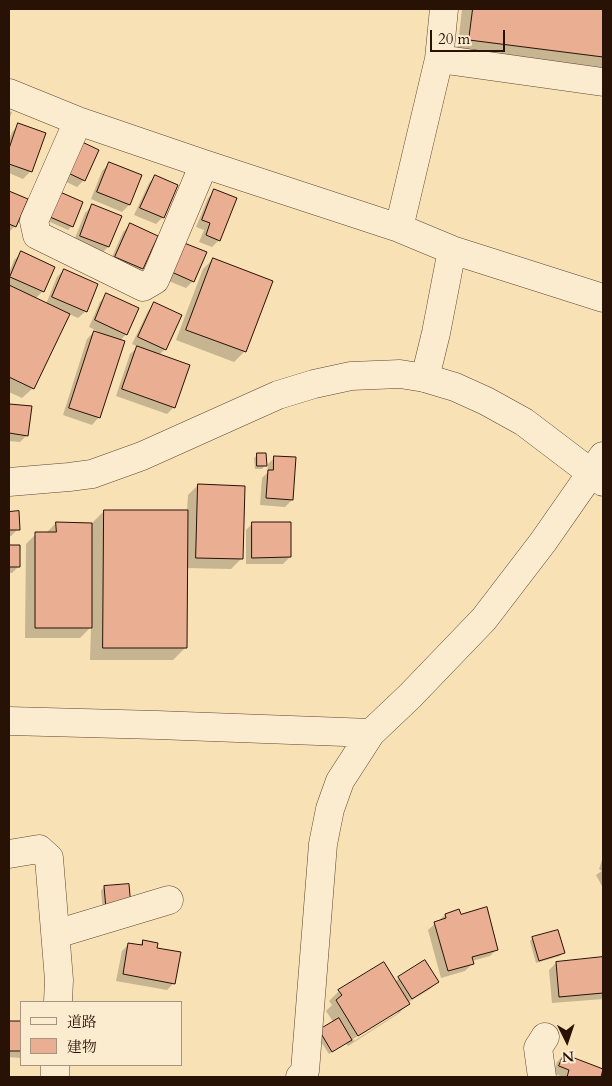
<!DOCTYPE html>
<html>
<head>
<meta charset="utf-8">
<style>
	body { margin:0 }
	#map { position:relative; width:612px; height:1086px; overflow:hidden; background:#f9e1b6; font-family:Cardo,"Noto Serif JP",serif }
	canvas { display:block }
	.frame { position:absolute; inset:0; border:10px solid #281105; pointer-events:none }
	.legend { position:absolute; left:20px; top:1001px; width:162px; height:65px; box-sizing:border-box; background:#fbecd0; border:1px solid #a7947f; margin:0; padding:6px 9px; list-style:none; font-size:15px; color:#281105 }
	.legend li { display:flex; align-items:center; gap:10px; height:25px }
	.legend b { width:25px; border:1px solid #a7947f }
	.north { position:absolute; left:542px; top:1016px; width:50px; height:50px; -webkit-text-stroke:4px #fbecd0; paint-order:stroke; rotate:176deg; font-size:14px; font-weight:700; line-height:20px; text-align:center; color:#281105 }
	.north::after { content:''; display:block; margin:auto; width:18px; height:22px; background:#281105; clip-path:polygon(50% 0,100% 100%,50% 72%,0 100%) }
	.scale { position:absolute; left:430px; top:30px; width:75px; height:22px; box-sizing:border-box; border:2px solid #281105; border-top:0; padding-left:6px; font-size:15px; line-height:18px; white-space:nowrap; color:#281105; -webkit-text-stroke:4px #fbecd0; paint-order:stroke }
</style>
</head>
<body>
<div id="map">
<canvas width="612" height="1086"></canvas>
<div class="frame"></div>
<ul class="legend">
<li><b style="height:6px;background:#fbecd0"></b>道路</li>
<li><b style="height:14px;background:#eaaf93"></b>建物</li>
</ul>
<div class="north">N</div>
<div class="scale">20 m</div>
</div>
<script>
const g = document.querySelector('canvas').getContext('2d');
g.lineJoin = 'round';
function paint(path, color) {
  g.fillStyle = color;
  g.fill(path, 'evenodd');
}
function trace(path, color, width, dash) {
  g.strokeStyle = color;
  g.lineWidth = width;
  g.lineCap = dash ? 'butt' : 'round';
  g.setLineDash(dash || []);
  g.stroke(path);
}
paint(new Path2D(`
	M462,9H603V70L457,53Z
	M9,111L12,112L9,120Z
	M19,125L44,134L30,172L23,179L9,173V140L12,132Z
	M71,149L84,180L77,187L58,178Z
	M109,164L141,176L129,205L122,212L91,199L102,171Z
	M156,176L163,217L156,224L134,215L149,183Z
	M215,191L219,240L212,247L199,242L204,230L196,227L208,198Z
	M9,192L26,200L15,226L9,232Z
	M61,194L72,226L68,230L48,221Z
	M92,206L120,217L108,247L101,254L73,243L85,213Z
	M130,225L156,237L142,269L135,276L109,264L123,232Z
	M172,249L193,281L186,288L161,278Z
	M22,253L43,291L35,299L46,304L57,277L64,270L86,311L78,318L69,314L33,388L22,398L9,392V273L14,260Z
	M213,259L245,351L234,362L176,340L203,269Z
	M107,295L126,334L120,341L99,417L92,425L63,415L87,339L94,332L100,334L101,333L89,327L100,302Z
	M155,304L180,315L165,349L159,355L174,407L167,414L116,396L130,354L138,347L132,344L148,311Z
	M9,405L30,407L27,435L20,442L9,441Z
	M257,455L265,465L262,469H255L254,458Z
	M275,457L292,500L285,507L260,505L262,478L267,473L268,464Z
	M198,485L241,559L231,569L186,568V647L173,660H90L91,627L80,638H25L26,544L36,534L46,533L56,523L91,524L104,511H187L188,495Z
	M9,513H18V529L11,536H9Z
	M253,523L290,557L283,564H246V530Z
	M9,546H19V566L12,573H9Z
	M603,857V888L596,875L602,871L599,869Z
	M104,887L126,910L103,912L101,891Z
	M445,915L460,916L497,949L490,956L472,961V964L465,971L441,978L428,930Z
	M533,938L563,953L560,956L536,963L530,941Z
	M143,941L155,949L174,983L167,990L116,981L122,951L129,944L139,946Z
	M603,959V999L552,1003L549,970L556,963Z
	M425,962L437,982L430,989L407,1003L408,1004L398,1014L348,1046L346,1043L329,1054L316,1034L334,1023L326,1011L332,1005L329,1001L339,991L395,982L399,978ZM398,1010V1013L354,1041L353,1039Z
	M9,1022H21V1058L9,1057Z
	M564,1055L603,1070L600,1077H563L553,1073L557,1062Z`), '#0003');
const building = new Path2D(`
	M473,9H603V57L469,40Z
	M18,123L46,133L32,172L9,164V149Z
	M78,140L99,150L85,181L64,171Z
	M109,162L142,175L130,205L97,192Z
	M155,175L178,185L164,218L140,208Z
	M214,189L237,198L220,241L206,235L210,223L202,220Z
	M9,191L28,199L16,227L9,224Z
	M60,192L83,202L73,227L50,217Z
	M92,204L122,216L109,247L80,236Z
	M130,223L158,236L143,269L115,257Z
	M179,241L207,252L194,282L167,270Z
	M21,251L55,267L44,292L10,277Z
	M213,258L273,281L246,352L186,330Z
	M64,269L98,284L87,312L52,297Z
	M9,285L70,314L34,389L9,377Z
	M106,293L139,308L127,335L95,320Z
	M154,302L182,315L166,350L138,337Z
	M94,331L125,341L100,418L69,408Z
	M137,346L190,365L175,408L122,389Z
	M9,404L32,406L28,436L9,433Z
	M257,453H266L267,466H257Z
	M274,456L296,457L293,500L266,498L268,470H273Z
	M198,484L245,486L243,559L196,558Z
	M104,510H188L187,648H103Z
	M19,511L20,530H9V512Z
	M56,522L92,523V628H35V532H56Z
	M252,522H291V557L252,558Z
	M9,545H20V567H9Z
	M129,884L131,907L106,909L104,886Z
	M487,907L498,950L472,957L474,964L448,971L434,922L446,918L445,914L459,909L461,914Z
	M558,930L565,953L539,961L532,937Z
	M143,940L158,943L157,948L181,952L175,984L123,974L128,943L142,945Z
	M603,957V993L559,997L556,962Z
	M425,960L439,982L412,999L398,977Z
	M384,962L410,1004L358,1036L336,1000L342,995L338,990Z
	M339,1018L352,1040L332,1052L319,1030Z
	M9,1021H21V1051H9Z
	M564,1054L603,1069L601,1077H567L569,1070L559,1066Z`);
paint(building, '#eaaf93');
trace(building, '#281105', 1);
const minor = new Path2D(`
	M439,59L603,82
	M9,93L78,121L204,164L399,228L452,250L603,298
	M78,121L34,221L37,235L143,287L155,280L204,164
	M399,228L439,59L444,9
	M425,378L436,333L452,250
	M9,721L157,725L371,733
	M9,854L39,849L49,858L59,980L58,1002
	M56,934L169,900
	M55,1077V1065
	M300,1077L305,1071L323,844L330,809L340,781L371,733L410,696L484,619L543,542L603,456
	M542,1077L538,1048L545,1037`);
const tertiary = new Path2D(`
	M9,482L69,477L92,474L142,456L278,395L314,384L351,376L400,374L425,378L455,387L486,401L524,422L603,482`);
trace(minor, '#5c4531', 29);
trace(tertiary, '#5c4531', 29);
trace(minor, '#fbecd0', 28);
trace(tertiary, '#fbecd0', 28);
</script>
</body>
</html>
